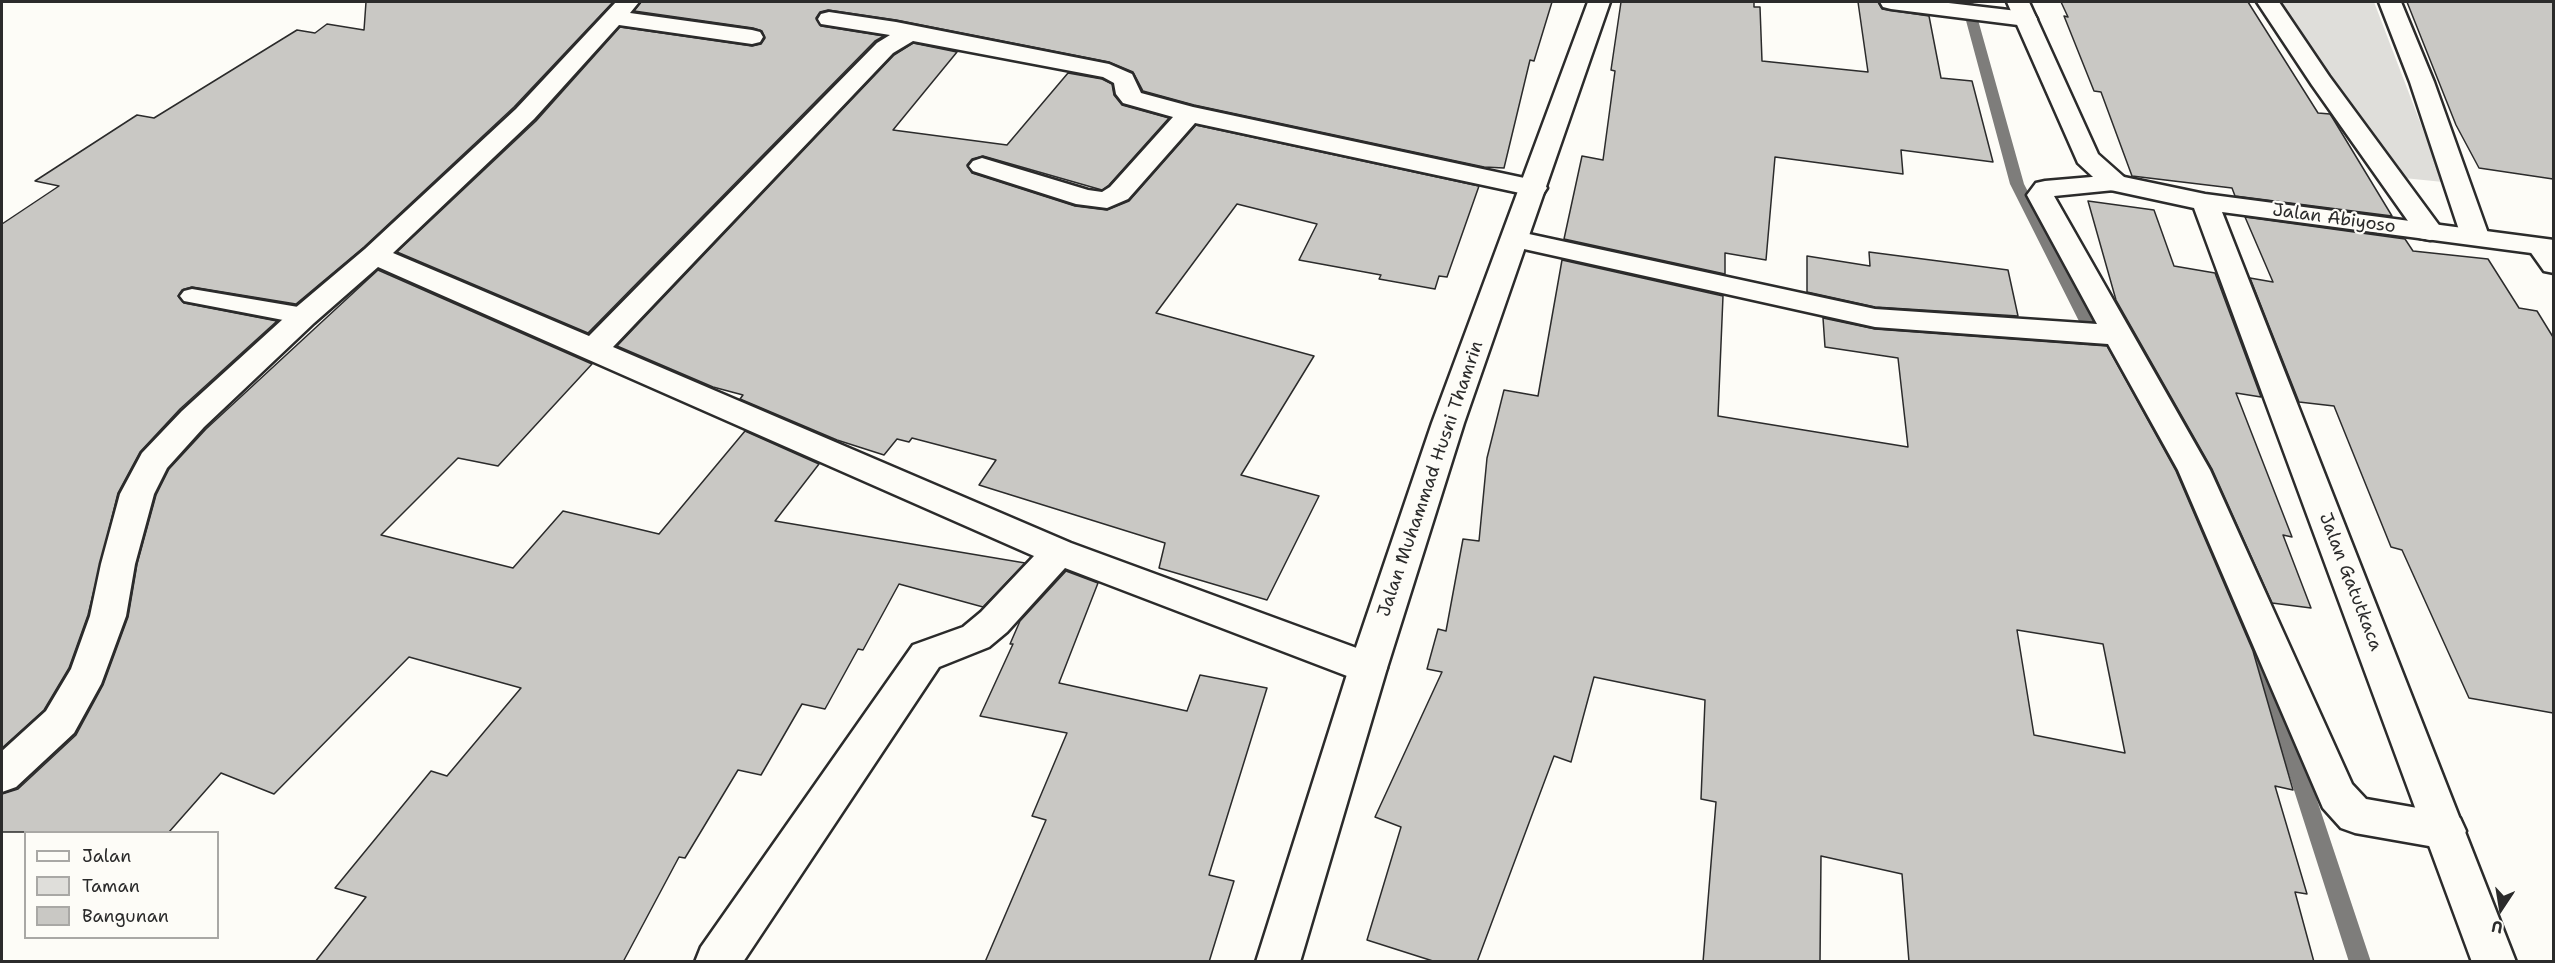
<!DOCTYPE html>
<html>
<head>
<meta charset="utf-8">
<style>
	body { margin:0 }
	#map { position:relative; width:2555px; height:963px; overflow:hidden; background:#fdfcf7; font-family:"Shantell Sans",sans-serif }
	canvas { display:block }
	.frame { position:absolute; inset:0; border:3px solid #2b2b2b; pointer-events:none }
	.legend { position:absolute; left:24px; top:831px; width:195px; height:108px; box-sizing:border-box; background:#fdfcf7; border:2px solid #a9a8a5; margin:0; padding:8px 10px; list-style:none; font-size:18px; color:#2b2b2b }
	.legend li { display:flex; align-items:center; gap:12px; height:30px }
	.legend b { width:30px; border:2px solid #a9a8a5 }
	.north { position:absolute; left:2471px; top:879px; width:60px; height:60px; -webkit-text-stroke:4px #fdfcf7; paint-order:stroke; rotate:192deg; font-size:16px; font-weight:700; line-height:24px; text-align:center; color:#2b2b2b }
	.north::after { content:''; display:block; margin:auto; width:21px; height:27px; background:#2b2b2b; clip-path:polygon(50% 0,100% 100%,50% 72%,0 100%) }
</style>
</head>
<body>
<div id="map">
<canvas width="2555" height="963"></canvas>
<div class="frame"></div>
<ul class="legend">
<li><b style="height:8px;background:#fdfcf7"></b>Jalan</li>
<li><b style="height:16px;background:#dfdeda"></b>Taman</li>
<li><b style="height:16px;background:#c9c8c4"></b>Bangunan</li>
</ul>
<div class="north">U</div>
</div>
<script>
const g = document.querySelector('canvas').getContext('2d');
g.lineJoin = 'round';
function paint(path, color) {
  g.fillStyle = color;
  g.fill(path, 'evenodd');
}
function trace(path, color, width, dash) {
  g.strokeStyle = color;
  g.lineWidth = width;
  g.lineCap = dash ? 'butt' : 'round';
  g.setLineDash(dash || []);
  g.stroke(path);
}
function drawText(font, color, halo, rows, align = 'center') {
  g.font = font + ' "Shantell Sans",sans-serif';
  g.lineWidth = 4.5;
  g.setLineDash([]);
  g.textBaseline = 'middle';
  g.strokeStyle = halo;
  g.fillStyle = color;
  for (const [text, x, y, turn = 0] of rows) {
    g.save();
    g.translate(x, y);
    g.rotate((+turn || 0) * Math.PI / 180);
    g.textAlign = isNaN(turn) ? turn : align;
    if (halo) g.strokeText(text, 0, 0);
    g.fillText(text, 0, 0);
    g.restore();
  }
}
paint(new Path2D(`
	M2277,2H2374L2443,182L2404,178L2299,36Z`), '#dfdeda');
paint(new Path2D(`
	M1961,2H1973L2024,184L2117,365L2114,369L2109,370L2101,365L2010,184Z
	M2227,586L2233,588L2271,662L2371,962H2349L2253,662L2218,593L2221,588Z`), '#7e7d7b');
const building = new Path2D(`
	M366,2H613L514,107L364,247L296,304L192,287L182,290L178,296L184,303L277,321L180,409L140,452L118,493L88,615L69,668L44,710L2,748V224L59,186L35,181L137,115L154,118L297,30L315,33L327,24L364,30Z
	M641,2H1552L1534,61L1530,60L1504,168L1484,167L1194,105L1143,91L1133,72L1109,62L896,20L828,10L820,12L816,18L821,26L884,36L875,41L588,333L397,252L536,121L620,27L752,46L761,44L765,38L762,31L753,28L634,11Z
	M1621,2H1754V7H1760L1762,61L1868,72L1858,2H1878L1882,9L1929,16L1941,78L1972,81L1993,162L1901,150L1903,174L1775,157L1766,260L1725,253V274L1564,239L1582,156L1603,160L1615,71L1611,70Z
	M2061,2H2248L2318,113L2330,114L2332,117L2392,216L2235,196L2232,188L2132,176L2101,92L2094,91L2064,16L2068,17Z
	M2407,2H2553V179L2479,168L2456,125Z
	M913,43L957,52L893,130L1007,145L1068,73L1102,79L1112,84L1114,95L1122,105L1169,118L1109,185L1102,190L983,156L972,159L967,165L972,173L1075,206L1107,210L1129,201L1196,125L1479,186L1447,277L1439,276L1435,289L1379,279L1381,275L1299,260L1317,224L1237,204L1156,313L1314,356L1241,475L1319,496L1267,600L1159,568L1165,543L979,485L996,460L912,438L909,442L897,439L884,455L837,440L740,399L743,395L713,387L617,346L894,55Z
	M2088,201L2154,210L2174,266L2215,273L2261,397L2236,393L2292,537L2283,535L2311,608L2272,603L2212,469L2116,300Z
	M2245,217L2405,239L2413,251L2488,259L2519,308L2537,311L2553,337V713L2469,698L2402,550L2391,547L2334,406L2299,402L2250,278L2273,282Z
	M1869,252L2008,270L2018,316L1875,307L1807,292V256L1870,266Z
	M1562,260L1723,296L1718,416L1908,447L1898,358L1825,347L1823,318L1875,329L2107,346L2176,471L2253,651L2293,790L2275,786L2307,894L2295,892L2314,962H1909L1902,874L1821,856L1820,962H1703L1716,802L1701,799L1705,700L1594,677L1571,762L1554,756L1477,962H1436L1367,940L1401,827L1375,817L1442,672L1427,669L1438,629L1446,631L1463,539L1479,541L1487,458L1504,390L1538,396ZM2017,630L2103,644L2125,753L2034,735Z
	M378,270L592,364L498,466L458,458L381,535L513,568L563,511L659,534L745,431L819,464L775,521L1025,563L983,607L899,584L863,650L858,649L825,709L802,704L761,775L738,770L685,858L679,857L623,962H315L366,897L335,888L431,771L447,776L521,688L409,657L274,794L221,773L169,832H2V794L18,789L76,735L103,685L128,617L137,564L156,495L169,469L206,429Z
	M1066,571L1098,583L1059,683L1187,711L1200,675L1267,688L1209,875L1234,881L1209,962H985L1046,820L1032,816L1067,733L980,716L1013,644H1010L1020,621Z`);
paint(building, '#c9c8c4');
trace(building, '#2b2b2b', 1.5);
const lane = new Path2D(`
	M192,289L304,308L312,311L316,316L312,321L304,324L184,301L180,296L184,291Z`);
const street = new Path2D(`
	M616,2H639L630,13L752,30L760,32L763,37L760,42L752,44L619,25L534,119L393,253L589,336L877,43L890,35L821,24L818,19L821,14L829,12L896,22L1109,64L1132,74L1141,93L1193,107L1543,182L1547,188L1543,194L1534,196L1195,123L1128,199L1107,208L1076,204L973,171L969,166L973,161L982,158L1088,190L1102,192L1110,187L1173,117L1123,103L1116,94L1114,83L1103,77L913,41L893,53L613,347L1071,543L1381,657L1387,668L1381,679L1368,683L1355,679L1065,568L1007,632L989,647L939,667L743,962H695L701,947L913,645L963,627L981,612L1034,556L378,267L314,323L204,427L167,468L154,494L135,564L126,616L101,684L74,733L16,787L2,792V751L46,711L71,669L90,616L101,564L120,494L142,453L182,411L294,309L365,249L516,109Z
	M1880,2H1940L2026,12L2034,14L2037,19L2034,24L2026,26L1891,9L1883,7Z
	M2257,2H2279L2329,76L2444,232L2440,238L2430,240L2420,238L2312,85Z
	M2379,2H2401L2434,82L2489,236L2485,242L2475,244L2465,242L2461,236L2410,82Z
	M2115,175L2124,177L2128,183L2124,189L2054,196L2210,470L2352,784L2366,799L2446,813L2460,818L2466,831L2460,844L2446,849L2355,833L2341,828L2323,808L2178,470L2108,344L1875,327L1515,247L1505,245L1501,239L1505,233L1515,231L1875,309L2097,324L2027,195L2036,183L2045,181Z
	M2541,239L2551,241L2554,245V273L2544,271L2527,247L2531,241Z`);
const secondary = new Path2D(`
	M2007,2H2029L2098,154L2124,177L2205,194L2554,240V256L2222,212L2516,962H2472L2194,208L2106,189L2078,163Z`);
const highway = new Path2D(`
	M1588,2H1610L1464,423L1387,668L1300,962H1256L1349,668L1432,423Z`);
trace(lane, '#2b2b2b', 5);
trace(street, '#2b2b2b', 5);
trace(secondary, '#2b2b2b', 5);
trace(highway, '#2b2b2b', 5);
paint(lane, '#fdfcf7');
paint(street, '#fdfcf7');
paint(secondary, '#fdfcf7');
paint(highway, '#fdfcf7');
drawText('18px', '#2b2b2b', '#fdfcf7', [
	["Jalan Abiyoso",2334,219,8],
	["Jalan Muhammad Husni Thamrin",1431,479,-71],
	["Jalan Gatutkaca",2350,582,69]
]);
</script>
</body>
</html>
